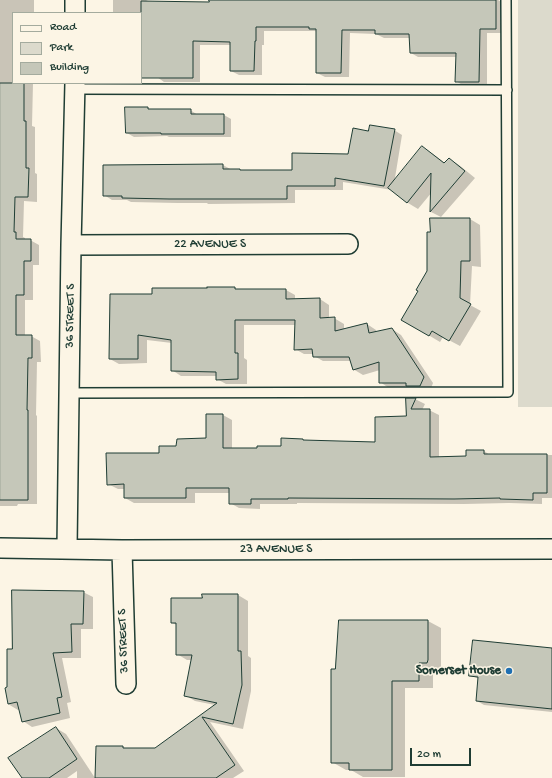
<!DOCTYPE html>
<html>
<head>
<meta charset="utf-8">
<style>
	body { margin:0 }
	#map { position:relative; width:552px; height:778px; overflow:hidden; background:#fcf5e5; font-family:"Gochi Hand",sans-serif }
	canvas { display:block }
	.legend { position:absolute; left:12px; top:12px; width:130px; height:72px; box-sizing:border-box; background:#fcf5e5; border:1px solid #a4ab9e; margin:0; padding:5px 7px; list-style:none; font-size:12px; color:#1f3d34 }
	.legend li { display:flex; align-items:center; gap:8px; height:20px }
	.legend b { width:20px; border:1px solid #a4ab9e }
	.scale { position:absolute; left:410px; top:748px; width:61px; height:18px; box-sizing:border-box; border:2px solid #1f3d34; border-top:0; padding-left:5px; font-size:12px; line-height:14px; white-space:nowrap; color:#1f3d34; -webkit-text-stroke:3px #fcf5e5; paint-order:stroke }
</style>
</head>
<body>
<div id="map">
<canvas width="552" height="778"></canvas>
<ul class="legend">
<li><b style="height:5px;background:#fcf5e5"></b>Road</li>
<li><b style="height:11px;background:#dcdacc"></b>Park</li>
<li><b style="height:11px;background:#c5c7b9"></b>Building</li>
</ul>
<div class="scale">20 m</div>
</div>
<script>
const g = document.querySelector('canvas').getContext('2d');
g.lineJoin = 'round';
function paint(path, color) {
  g.fillStyle = color;
  g.fill(path, 'evenodd');
}
function trace(path, color, width, dash) {
  g.strokeStyle = color;
  g.lineWidth = width;
  g.lineCap = dash ? 'butt' : 'round';
  g.setLineDash(dash || []);
  g.stroke(path);
}
function drawText(font, color, halo, rows, align = 'center') {
  g.font = font + ' "Gochi Hand",sans-serif';
  g.lineWidth = 3;
  g.setLineDash([]);
  g.textBaseline = 'middle';
  g.strokeStyle = halo;
  g.fillStyle = color;
  for (const [text, x, y, turn = 0] of rows) {
    g.save();
    g.translate(x, y);
    g.rotate((+turn || 0) * Math.PI / 180);
    g.textAlign = isNaN(turn) ? turn : align;
    if (halo) g.strokeText(text, 0, 0);
    g.fillText(text, 0, 0);
    g.restore();
  }
}
paint(new Path2D(`
	M518,0H552V407H518Z`), '#dcdacc');
paint(new Path2D(`
	M0,0H34V13H13V83H33L32,126L35,127V173L37,174V202L24,201L23,237L25,238V240H30L39,245V265H33V300H25V336H31L40,341L41,362H37L36,415L37,416V504H18L17,506H0Z
	M113,0H146L150,2L210,3V0H498L503,3V33H487V86H464L456,81L457,57H418L411,53L410,38H384L376,34L350,33L349,77H325L317,73V32L315,31H264V45H262V75H239L231,71V45H200V82H164L157,77L141,55V13H113Z
	M148,108L151,110H190L198,115H224L231,119V137H169L167,136L134,137L127,133Z
	M394,130L402,135L394,184L422,148L433,154L445,163L449,159L459,165L475,178L441,217L431,212L432,192L418,209L408,203L392,190L343,182V190H295V203L208,204L207,203H177L131,202L127,200H112L104,195V166L223,165L232,170H240L243,172H293L349,155L369,132Z
	M470,219L480,225L481,267L472,266L470,305L481,311L460,346L443,337L440,342L403,320Z
	M235,288L237,290H286L295,295V300L320,299L329,305V318H334L344,324V330L367,324L376,330L377,333L392,329L401,335L433,383L430,391H416L410,388H389L380,382V370L363,375L353,369L351,361H323L314,356V354H304L295,349L296,325H244V358L247,360V384H226L217,379V376H181L172,370V343L147,340V363L119,364L110,359L153,295Z
	M407,399H415L425,404L422,410H429L439,415V458L467,457L484,451L490,455H552V498H542V504L509,503L464,504L297,503V504H260V509L239,508L230,503V493H195V503H134L125,498V489H118L108,484L160,454L177,447L207,439L223,415L232,420V449H258L282,447L303,440L306,442L376,443L407,417Z
	M83,592L93,597V629H81V658H62L71,702L67,703L70,718L32,727L23,721L20,709L18,710L8,704V650H13Z
	M203,595H238L248,601V656L251,658V691L243,729L210,722L244,771L233,778H96L97,747H123L127,749H156L215,705L195,701L185,695L192,660H187L177,654V625L172,623L203,599Z
	M428,621L441,628V670H433V688H405V777H363L351,770H346L332,762Z
	M552,649V712L484,705L477,701L479,679L470,675Z
	M56,728L66,734L95,778H77V771L67,778H23Z`), '#0003');
const building = new Path2D(`
	M209,0H496V29H480L479,82H455L456,53H410L409,34H375V30H342L341,73H316V29H309V27H256V41H255L254,71H230V42L193,41V78H141V1L209,2Z
	M0,83H24V121H26V168H29L28,197H15L14,232H16V239H31V261H24V295H16V335H32V358H28L27,410H28V500H0Z
	M125,107H148V109H191V114H224V134H161V133H126Z
	M370,125L395,129L384,186L335,178V186H287V199H169L122,198V196H103V165L223,164V169H240V170H292V153L348,154L353,128L368,131Z
	M422,146L444,163L449,158L465,171L430,212L431,173L407,203L388,188Z
	M430,218H470V261H461L460,298L471,304L449,341L432,331L429,336L401,320L418,291L416,290L427,271V232H430Z
	M207,287H235V289H286V299L320,298V318L335,317V331L367,323L369,333L392,328L424,377L420,386H406V383H379V362L353,370L349,357H313L312,349L294,350L295,320H235V353H238V379L216,380V372L171,371V340L138,335V359H109L110,294H152V288H207Z
	M406,398H416L411,409H430V457L466,456V450H484V454H547V493H533V500L500,499V498L454,499L288,498V499H251V504H229V488H186V498H124V484L107,485L106,453H159V446H176L177,439L206,438V414H223V448H257V446H281V438L303,439V440L375,442V417L406,416Z
	M12,590L84,591L83,624H71L72,652L53,653L62,697L57,698L60,713L22,722L17,702L8,704L5,688L7,687V649H12Z
	M202,594H238V651H241L242,685L233,724L202,717L235,765L216,778H95L96,746H123V748H155L217,703L184,696L192,655H176V623H171V598H202Z
	M339,620H428V660L427,663H419V681H392V770H349V763H331V669H335Z
	M473,640L552,648V709L476,701L478,677L469,676Z
	M56,727L77,759L49,778H22L8,758Z`);
paint(building, '#c5c7b9');
trace(building, '#1f3d34', 1);
const lane = new Path2D(`
	M75,89L507,90
	M69,393L508,392L506,0`);
const street = new Path2D(`
	M75,13V0
	M71,245L348,244
	M0,548L122,550L552,549
	M67,548L71,245L75,83
	M122,550L126,684`);
trace(lane, '#1f3d34', 12);
trace(street, '#1f3d34', 22);
trace(lane, '#fcf5e5', 9);
trace(street, '#fcf5e5', 19);
for (const [x, y, r, color] of [
	[509,671,4,"#1f6fb2"]
]) {
  const dot = new Path2D();
  dot.arc(x, y, r, 0, 2 * Math.PI);
  g.fillStyle = color;
  g.fill(dot);
  trace(dot, '#fcf5e5', 1.5);
}
drawText('13px', '#1f3d34', '#fcf5e5', [
	["22 AVENUE S",210,245],
	["36 STREET S",71,316,-89],
	["23 AVENUE S",276,550],
	["36 STREET S",124,641,-92]
]);
drawText('bold 13px', '#1f3d34', '#fcf5e5', [
	["Somerset House",501,671]
], 'right');
</script>
</body>
</html>
